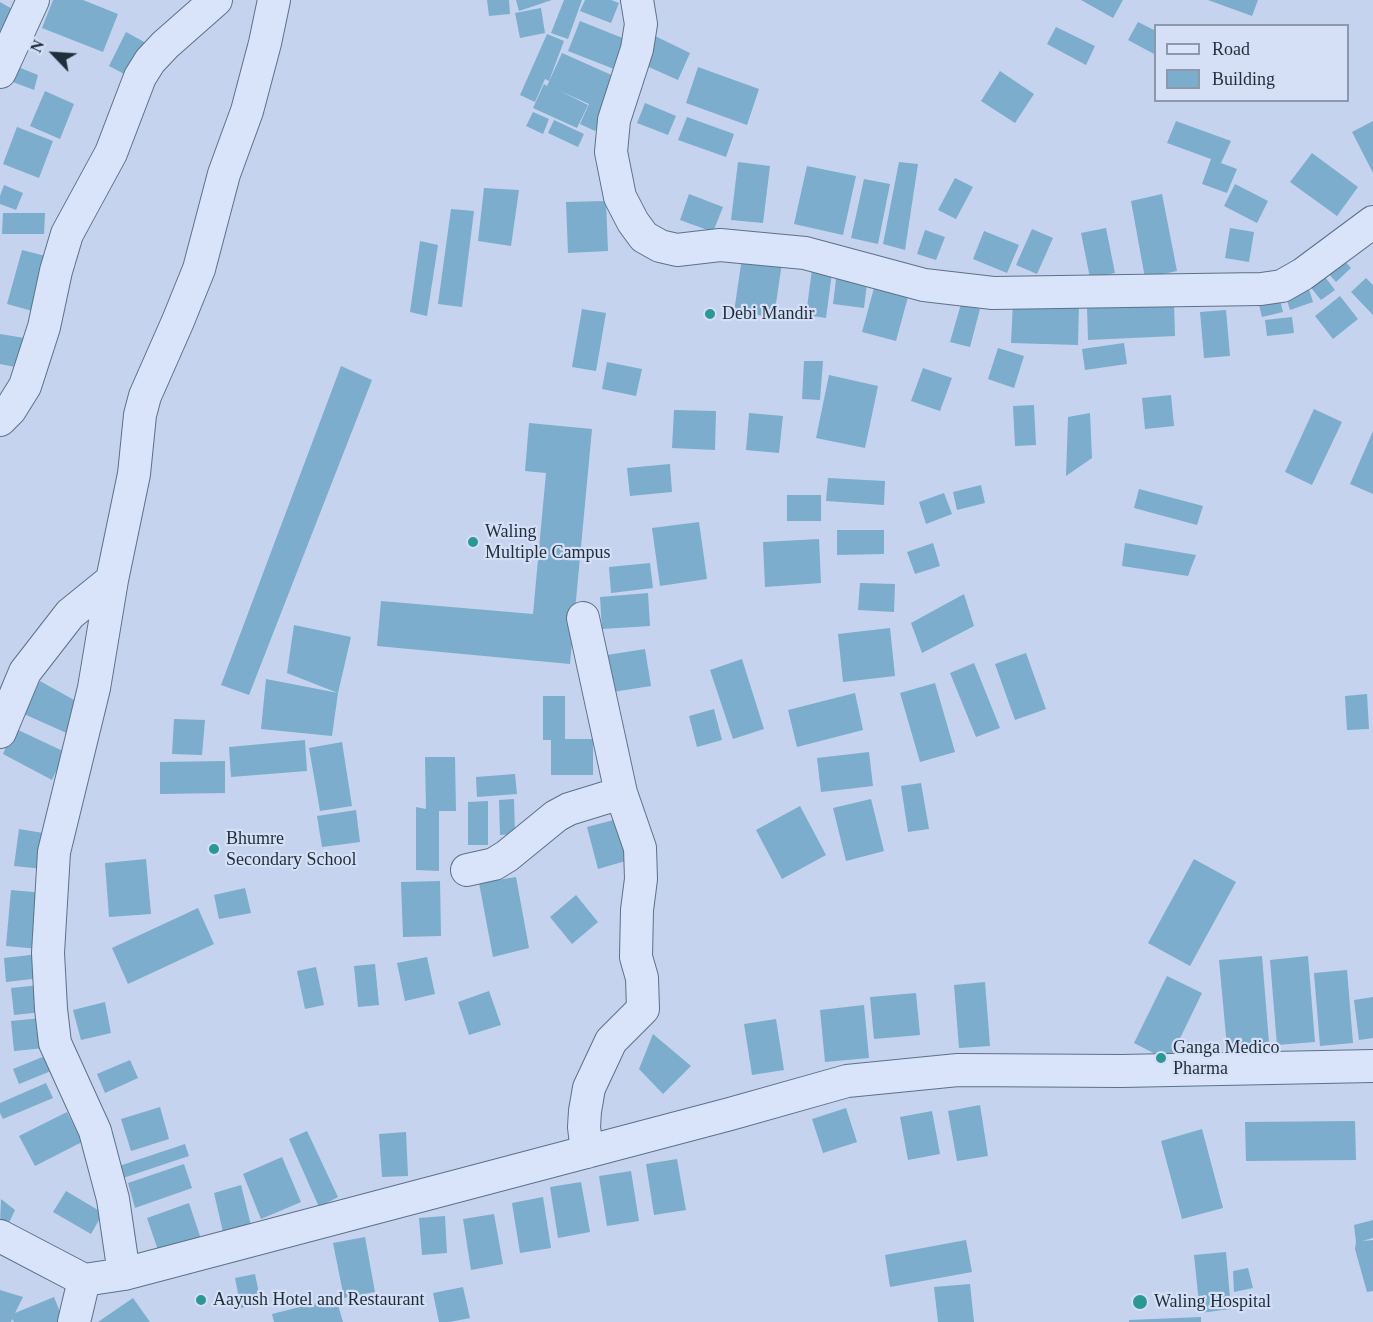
<!DOCTYPE html>
<html>
<head>
<meta charset="utf-8">
<style>
	body { margin:0 }
	#map { position:relative; width:1373px; height:1322px; overflow:hidden; background:#c5d3ee; font-family:Georgia,serif }
	canvas { display:block }
	.legend { position:absolute; left:1154px; top:24px; width:195px; height:78px; box-sizing:border-box; background:#d5dff6; border:2px solid #8c98ab; margin:0; padding:8px 10px; list-style:none; font-size:18px; color:#1f2e3a }
	.legend li { display:flex; align-items:center; gap:12px; height:30px }
	.legend b { width:30px; border:2px solid #8c98ab }
	.north { position:absolute; left:24px; top:24px; width:60px; height:60px; -webkit-text-stroke:4px #d5dff6; paint-order:stroke; rotate:295deg; font-size:16px; font-weight:700; line-height:24px; text-align:center; color:#1f2e3a }
	.north::after { content:''; display:block; margin:auto; width:21px; height:27px; background:#1f2e3a; clip-path:polygon(50% 0,100% 100%,50% 72%,0 100%) }
</style>
</head>
<body>
<div id="map">
<canvas width="1373" height="1322"></canvas>
<ul class="legend">
<li><b style="height:8px;background:#d9e3f9"></b>Road</li>
<li><b style="height:16px;background:#7cadcc"></b>Building</li>
</ul>
<div class="north">N</div>
</div>
<script>
const g = document.querySelector('canvas').getContext('2d');
g.lineJoin = 'round';
function paint(path, color) {
  g.fillStyle = color;
  g.fill(path, 'evenodd');
}
function trace(path, color, width, dash) {
  g.strokeStyle = color;
  g.lineWidth = width;
  g.lineCap = dash ? 'butt' : 'round';
  g.setLineDash(dash || []);
  g.stroke(path);
}
function drawText(font, color, halo, rows, align = 'center') {
  g.font = font + ' Georgia,serif';
  g.lineWidth = 4.5;
  g.setLineDash([]);
  g.textBaseline = 'middle';
  g.strokeStyle = halo;
  g.fillStyle = color;
  for (const [text, x, y, turn = 0] of rows) {
    g.save();
    g.translate(x, y);
    g.rotate((+turn || 0) * Math.PI / 180);
    g.textAlign = isNaN(turn) ? turn : align;
    if (halo) g.strokeText(text, 0, 0);
    g.fillText(text, 0, 0);
    g.restore();
  }
}
paint(new Path2D(`
	M53,0H83L118,14L103,52L42,28Z
	M487,0H509L510,14L489,16Z
	M516,0H552L519,11Z
	M564,0H582L568,39L551,33Z
	M585,0H611L619,3L611,23L580,11Z
	M1081,0H1123L1113,18Z
	M1208,0H1258L1252,16Z
	M0,2L14,10L0,36Z
	M541,8L545,33L520,38L515,13Z
	M580,21L625,39L614,69L568,51Z
	M1138,22L1156,31V55L1128,40Z
	M1056,27L1095,46L1086,65L1047,44Z
	M126,32L148,44L132,78L109,66Z
	M547,34L564,41L549,81L545,79L535,102L520,95Z
	M655,36L690,53L678,80L642,64Z
	M562,53L616,77L604,111L595,131L580,124L589,104L560,91L588,105L577,128L533,108L544,84L547,86Z
	M18,67L38,75L34,90L13,82Z
	M698,67L759,89L747,125L686,103Z
	M1000,71L1034,94L1015,123L981,101Z
	M45,91L74,104L60,139L30,126Z
	M645,103L676,116L668,135L637,123Z
	M533,112L549,119L543,134L526,126Z
	M687,117L734,134L726,157L678,140Z
	M554,120L584,134L578,147L548,133Z
	M1176,121L1231,141L1221,163L1237,169L1227,193L1202,184L1211,159L1167,143Z
	M1373,121V173L1352,132Z
	M17,127L53,141L39,178L3,164Z
	M1312,153L1358,187L1337,216L1290,182Z
	M738,162L770,166L763,223L731,220Z
	M899,162L918,164L905,250L883,244Z
	M807,166L856,176L843,235L794,224Z
	M955,178L973,187L956,219L938,210Z
	M864,179L890,184L878,244L851,238Z
	M1235,184L1268,201L1257,223L1224,206Z
	M4,185L23,193L16,210L0,204V196Z
	M484,188L519,190L511,246L478,241Z
	M689,194L723,207L713,232L680,220Z
	M1162,194L1177,271L1145,278L1131,201Z
	M606,201L608,251L568,253L566,202Z
	M451,209L474,211L462,307L438,304Z
	M3,213H45L44,234H2Z
	M1106,228L1115,273L1090,278L1081,233Z
	M1230,228L1254,232L1249,262L1225,258Z
	M1032,229L1053,238L1037,274L1016,265Z
	M925,230L945,237L936,260L917,254Z
	M984,231L1019,245L1007,273L973,259Z
	M420,241L438,245L427,316L410,312Z
	M22,250L57,259L43,314L7,304Z
	M743,251L783,256L774,317L734,312Z
	M1341,257L1351,268L1336,282L1326,271Z
	M813,262L833,265L826,318L806,315Z
	M837,271L868,275L864,308L833,304Z
	M1322,273L1335,290L1321,300L1308,284Z
	M1366,278L1373,285V315L1351,292Z
	M1308,286L1313,302L1290,310L1285,294Z
	M874,288L908,297L896,341L862,332Z
	M1278,292L1283,312L1262,317L1257,297Z
	M1340,296L1358,319L1333,339L1315,316Z
	M1013,302L1079,304L1078,345L1011,343Z
	M1174,303L1175,336L1088,340L1087,306Z
	M961,304L980,309L970,347L950,342Z
	M582,309L606,313L596,371L572,367Z
	M1226,310L1230,356L1204,358L1200,312Z
	M1292,317L1294,333L1267,336L1265,320Z
	M0,334L31,339L26,369L0,364Z
	M1124,343L1127,364L1085,370L1082,349Z
	M998,348L1024,356L1014,388L988,379Z
	M804,361H823L820,400L802,399Z
	M607,362L642,369L636,396L602,389Z
	M341,366L372,380L249,695L221,685Z
	M923,368L952,378L940,411L911,401Z
	M829,375L878,386L865,448L816,438Z
	M1171,395L1174,426L1145,429L1142,398Z
	M1034,405L1036,445L1015,446L1013,406Z
	M1314,409L1342,422L1312,485L1285,472Z
	M674,410L716,411L715,450L672,448Z
	M749,413L783,416L779,453L746,450Z
	M1090,413L1092,458L1066,476L1068,417Z
	M529,423L592,429L570,664L377,646L381,601L533,614L546,473L525,471Z
	M1373,431V494L1350,484Z
	M670,464L672,492L630,496L627,468Z
	M828,478L885,481L884,505L826,501Z
	M981,485L985,503L957,510L953,492Z
	M1139,489L1203,506L1197,525L1134,508Z
	M944,493L952,514L926,524L919,502Z
	M787,495H821V521H787Z
	M699,522L707,579L660,586L652,528Z
	M837,530H884V554L837,555Z
	M819,539L821,583L765,587L763,542Z
	M933,543L940,566L915,574L907,552Z
	M1125,543L1196,555L1188,576L1122,566Z
	M650,563L653,588L611,593L609,567Z
	M860,583L895,584L894,612L858,610Z
	M648,593L650,626L602,629L600,597Z
	M964,594L974,626L922,653L911,623Z
	M294,625L351,637L338,693L287,673Z
	M890,628L895,676L843,682L838,634Z
	M645,649L651,686L613,692L607,655Z
	M1026,653L1046,709L1015,720L995,664Z
	M742,659L764,729L733,739L710,670Z
	M974,663L1000,728L976,737L950,673Z
	M266,679L338,693L332,736L261,729Z
	M40,681L83,705L71,735L24,714Z
	M935,683L955,752L920,762L900,693Z
	M855,693L863,730L797,747L788,710Z
	M1367,694L1369,729L1347,730L1345,696Z
	M543,696H565V739H593V775H551V740H543Z
	M714,709L722,740L697,747L689,716Z
	M174,719L205,720L202,755L172,754Z
	M14,728L65,752L52,780L3,754Z
	M305,740L307,771L231,777L229,747Z
	M342,742L352,806L320,811L309,748Z
	M869,752L873,786L821,792L817,758Z
	M425,757H455L456,811H439V871L416,870V807L426,809Z
	M225,761V793L160,794V762Z
	M515,774L517,794L477,797L476,777Z
	M921,783L929,829L908,832L901,786Z
	M514,799L515,834L500,835L499,800Z
	M871,799L884,851L846,861L833,808Z
	M488,801V845H468V802Z
	M800,806L826,855L782,879L756,830Z
	M356,810L360,842L322,847L317,816Z
	M625,817L636,858L598,869L587,827Z
	M19,829L49,834L44,869L14,866Z
	M146,859L151,914L109,917L105,863Z
	M1194,859L1236,882L1190,966L1148,943Z
	M516,877L529,948L493,957L479,883Z
	M440,881L441,936L403,937L401,882Z
	M245,888L251,913L219,919L214,895Z
	M11,890L44,893L39,949L6,946Z
	M576,895L598,922L572,944L550,917Z
	M198,908L214,944L128,984L112,948Z
	M39,954L41,978L6,982L4,958Z
	M1262,956L1269,1043L1227,1047L1219,960Z
	M1308,956L1315,1042L1277,1045L1270,960Z
	M427,957L435,994L405,1001L397,963Z
	M375,964L379,1005L358,1007L354,966Z
	M316,967L324,1005L305,1009L297,971Z
	M1347,970L1353,1043L1320,1046L1314,973Z
	M1167,976L1202,993L1169,1061L1134,1043Z
	M985,982L990,1046L959,1048L954,985Z
	M40,985L42,1012L14,1015L11,988Z
	M489,991L501,1025L469,1035L458,1002Z
	M916,993L920,1035L874,1039L870,997Z
	M1373,997V1038L1359,1040L1354,1000Z
	M105,1002L111,1033L81,1040L73,1010Z
	M864,1005L869,1058L825,1062L820,1010Z
	M42,1018L45,1048L14,1051L11,1021Z
	M776,1019L784,1070L752,1075L744,1024Z
	M653,1034L691,1066L663,1094L639,1069Z
	M45,1056L51,1071L19,1084L13,1069Z
	M130,1060L138,1078L105,1093L97,1074Z
	M46,1083L53,1098L3,1119L0,1113V1103Z
	M980,1105L988,1156L957,1161L948,1111Z
	M160,1107L169,1139L131,1151L121,1119Z
	M846,1108L857,1142L823,1153L812,1119Z
	M932,1111L940,1154L908,1160L900,1117Z
	M67,1112L82,1142L35,1166L19,1136Z
	M1355,1121L1356,1160L1246,1161L1245,1122Z
	M1202,1129L1223,1208L1182,1219L1161,1141Z
	M307,1131L338,1197L319,1207L289,1139Z
	M406,1132L408,1176L382,1177L379,1134Z
	M185,1144L189,1156L123,1178L119,1166Z
	M282,1157L301,1202L261,1219L243,1174Z
	M677,1159L686,1210L654,1215L646,1164Z
	M184,1164L192,1188L135,1208L128,1183Z
	M631,1171L639,1221L607,1226L599,1176Z
	M581,1182L590,1232L558,1238L550,1187Z
	M241,1185L251,1225L223,1232L214,1193Z
	M66,1191L103,1213L91,1234L53,1212Z
	M543,1197L551,1248L520,1253L512,1203Z
	M1,1199L15,1210L7,1227L0,1224Z
	M189,1203L203,1245L161,1259L147,1218Z
	M494,1214L503,1264L471,1270L463,1219Z
	M445,1216L447,1253L422,1255L419,1218Z
	M1373,1220V1238L1362,1241L1373,1240V1291L1367,1292L1355,1249L1356,1242L1354,1225Z
	M365,1237L375,1292L344,1298L333,1243Z
	M966,1240L972,1272L890,1287L885,1255Z
	M1226,1252L1231,1309L1200,1313L1194,1255Z
	M1248,1268L1253,1288L1234,1292L1233,1271Z
	M255,1274L261,1303L241,1308L235,1278Z
	M970,1284L974,1322H938L934,1287Z
	M463,1287L470,1318L450,1322H439L433,1293Z
	M0,1290L23,1297L15,1313L54,1297L64,1322H14L12,1319L11,1322H0Z
	M133,1298L150,1322H98Z
	M336,1298L343,1322H274L272,1314Z
	M1201,1317V1322H1129V1320Z`), '#7cadcc');
const street = new Path2D(`
	M637,0L641,24L637,49L614,120L611,152L620,197L633,222L644,237L660,246L677,250L720,245L805,253L924,285L993,293L1261,289L1282,286L1303,274L1373,222
	M0,72L33,0
	M0,420L10,410L25,386L44,327L56,271L67,234L111,153L140,77L150,61L165,45L216,0
	M583,618L621,793L640,848L641,879L637,910L636,957L642,978L643,1009L611,1041L589,1088L585,1111L584,1127L587,1152
	M0,732L25,672L70,614L112,580
	M467,870L494,864L507,856L556,816L569,809L621,793
	M0,1236L84,1280L124,1274L730,1114L847,1081L958,1070L1121,1071L1373,1066
	M124,1274L113,1199L95,1131L55,1043L51,1009L48,953L54,852L94,688L112,580L134,474L140,415L145,396L178,321L199,269L224,174L247,111L265,43L274,0
	M74,1322L84,1280`);
trace(street, '#5b7289', 34);
trace(street, '#d9e3f9', 32);
for (const [x, y, r, color] of [
	[710,314,6,"#2c9894"],
	[473,542,6,"#2c9894"],
	[214,849,6,"#2c9894"],
	[1161,1058,6,"#2c9894"],
	[201,1300,6,"#2c9894"],
	[1140,1302,8,"#2c9894"]
]) {
  const dot = new Path2D();
  dot.arc(x, y, r, 0, 2 * Math.PI);
  g.fillStyle = color;
  g.fill(dot);
  trace(dot, '#d5dff6', 2);
}
drawText('18px', '#1f2e3a', '#d5dff6', [
	["Debi Mandir",722,314],
	["Waling",485,532],
	["Multiple Campus",485,553],
	["Bhumre",226,839],
	["Secondary School",226,860],
	["Ganga Medico",1173,1048],
	["Pharma",1173,1069],
	["Aayush Hotel and Restaurant",213,1300],
	["Waling Hospital",1154,1302]
], 'left');
</script>
</body>
</html>
